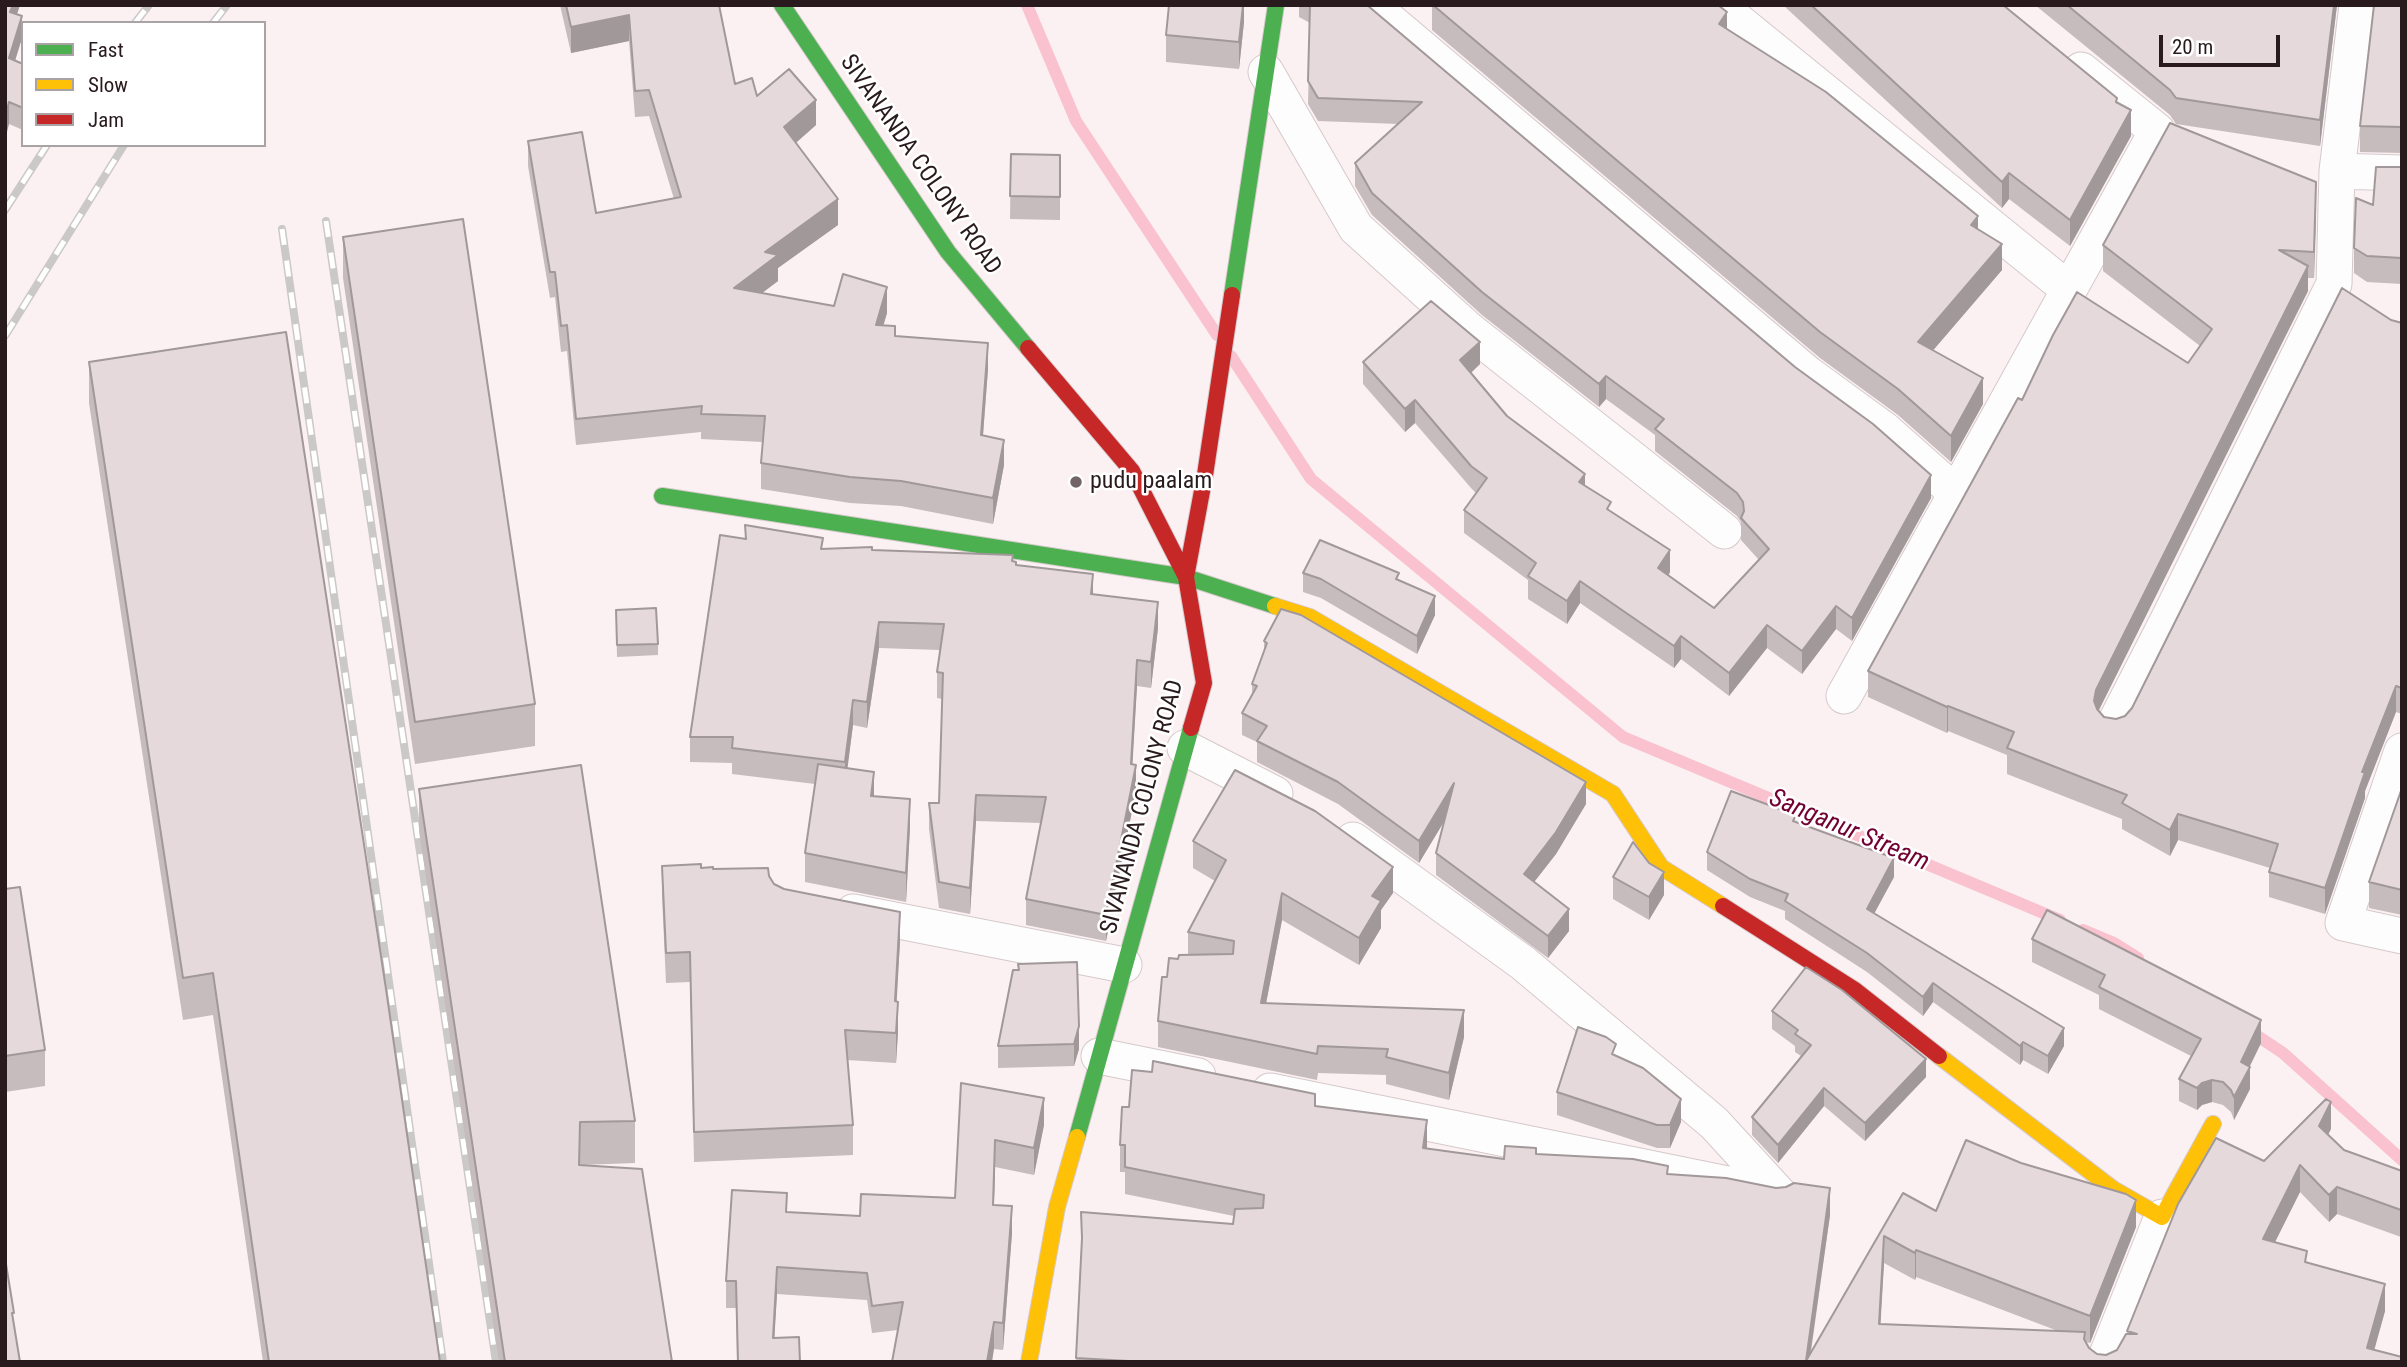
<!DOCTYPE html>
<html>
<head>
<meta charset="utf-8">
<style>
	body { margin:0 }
	#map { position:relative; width:2407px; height:1367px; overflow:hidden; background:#fbf1f3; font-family:"Roboto Condensed",sans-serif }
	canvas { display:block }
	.frame { position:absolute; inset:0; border:7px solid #291a1d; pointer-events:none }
	.legend { position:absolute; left:21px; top:21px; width:245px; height:126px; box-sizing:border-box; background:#fff; border:2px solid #a9a3a5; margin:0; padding:9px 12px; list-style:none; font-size:21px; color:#291a1d }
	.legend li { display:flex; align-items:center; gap:14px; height:35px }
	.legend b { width:35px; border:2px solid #a9a3a5 }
	.scale { position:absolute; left:2159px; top:35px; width:121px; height:32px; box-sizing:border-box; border:4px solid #291a1d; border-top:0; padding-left:9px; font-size:21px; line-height:24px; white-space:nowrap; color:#291a1d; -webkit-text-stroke:5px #fff; paint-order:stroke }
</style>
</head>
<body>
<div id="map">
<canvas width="2407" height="1367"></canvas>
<div class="frame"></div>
<ul class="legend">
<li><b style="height:9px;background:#4caf50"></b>Fast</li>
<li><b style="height:9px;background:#ffc107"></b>Slow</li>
<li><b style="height:9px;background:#c62828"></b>Jam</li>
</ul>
<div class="scale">20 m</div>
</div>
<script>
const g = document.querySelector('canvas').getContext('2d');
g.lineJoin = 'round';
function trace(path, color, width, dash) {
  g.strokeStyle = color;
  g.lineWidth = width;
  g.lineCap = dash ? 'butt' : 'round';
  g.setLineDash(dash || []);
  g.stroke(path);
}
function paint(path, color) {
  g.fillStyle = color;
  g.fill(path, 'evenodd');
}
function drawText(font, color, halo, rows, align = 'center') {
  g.font = font + ' "Roboto Condensed",sans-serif';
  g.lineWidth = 5;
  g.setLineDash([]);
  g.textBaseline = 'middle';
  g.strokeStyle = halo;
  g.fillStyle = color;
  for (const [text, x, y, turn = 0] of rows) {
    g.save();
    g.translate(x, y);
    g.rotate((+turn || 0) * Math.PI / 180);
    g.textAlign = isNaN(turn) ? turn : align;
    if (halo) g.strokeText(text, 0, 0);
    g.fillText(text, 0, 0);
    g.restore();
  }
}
trace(new Path2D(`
	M1027,5L1076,121L1217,335
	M1231,356L1311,479L1623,737L2060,920
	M2083,930L2114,943L2138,958
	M2250,1031L2283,1053L2402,1160`), '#fac2cf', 12);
const street = new Path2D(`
	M1371,5L1808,374L1886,431L1956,493
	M1718,5L2068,289
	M1266,72L1356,228L1469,330L1724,531
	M2337,171L2402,173
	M1844,696L2157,131L2081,70
	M2114,725L2169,618L2334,284L2337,171L2357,5
	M1185,748L1275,794
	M2402,751L2343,923L2402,936
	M1353,840L1523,963L1714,1123L1780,1195
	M853,912L1124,965
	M1099,1056L1198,1076
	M1270,1091L1727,1184
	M2104,1362L2162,1217`);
const fast = new Path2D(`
	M782,5L948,252L1028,348
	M1232,295L1276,5
	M662,496L1186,577L1275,606
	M1077,1137L1191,728`);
const slow = new Path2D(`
	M1275,606L1310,617L1613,794L1661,867L1723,906
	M1939,1056L2113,1189L2162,1217L2213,1124
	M1029,1362L1057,1207L1077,1137`);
const jam = new Path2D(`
	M1028,348L1132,471L1186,577L1204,683L1191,728
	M1186,577L1205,475L1232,295
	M1723,906L1855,990L1939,1056`);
trace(street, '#d5c9cb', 37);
trace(fast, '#d5c9cb', 18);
trace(slow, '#d5c9cb', 18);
trace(jam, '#d5c9cb', 18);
trace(street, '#fefdfd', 35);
trace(fast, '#4caf50', 16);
trace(slow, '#ffc107', 16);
trace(jam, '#c62828', 16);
const rail = new Path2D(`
	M135,23L149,5
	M213,23L227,5
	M5,210L47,145
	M326,221L496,1362
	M282,229L443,1362
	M5,336L124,145`);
trace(rail, '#cbc8c8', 8);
trace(rail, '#fff', 5, [16]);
paint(new Path2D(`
	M5,5H20L17,14L22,38L15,61L23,64V130L9,124Z
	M560,5H719L735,84L757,96L816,125L796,143L838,225L778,268V281L762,293L834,306L887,313L883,325L895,336L988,369L983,435L1004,465L993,524L901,506L850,503L761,489V463L763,442L701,439V432L576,445L567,351L561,352L555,297L550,298L528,166V141L596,213L674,199L649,116L635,117L629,41L571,53Z
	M1244,5V22L1239,69L1166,62V35Z
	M1299,5H1367L1931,498L1852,641L1836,629L1802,674L1767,648L1729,696L1681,659L1674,668L1580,603L1567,624L1528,599V580L1464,533V510L1476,493L1471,488L1415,423L1405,432L1363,384V362L1480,364L1471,373L1507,416L1585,486L1670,572L1669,575L1714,608L1759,560L1741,540V522L1737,516L1655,451V435L1606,399L1599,407L1482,315L1372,215L1355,186V163L1399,124L1318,121L1308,104L1310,23L1299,17Z
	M1432,5H1718L1727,29L1978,229L2002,270L1933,350L1983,404L1951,462L1898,415L1820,358L1432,30Z
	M1783,5H2003L2117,102L2131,136L2070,246L2009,199L2002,208Z
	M2035,5H2337L2320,146L2176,124L2170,115Z
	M2402,5V153L2360,152V126Z
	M1011,154L1060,155V220L1010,219Z
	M2402,167V284L2367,282L2354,273V248L2373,205Z
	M2316,207L2314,278H2308V291L2098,711L2104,717L2116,719L2125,716L2132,708L2391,320L2401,323L2402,714L2396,712L2365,791V798L2325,914L2269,897V872L2270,868L2178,840L2170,856L2122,829V819L2007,774V755L1948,731L1947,733L1868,697V671L2022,400L2188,363L2200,346L2103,271V245Z
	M343,237L535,704V746L415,764L343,278Z
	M89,362L440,1362H263L213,1015L183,1020L89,403Z
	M745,525L823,549L872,550L1013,561L1016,565L1093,594L1158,628L1151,688L1137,686L1132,764L1136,791L1106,941L1026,925V899L1041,823L976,821L970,914L939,908L929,829V803H939L942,699L937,698V672L940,650L879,648L867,728L853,725L847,768L874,796L910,827L906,902L805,882V853L815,784L732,774V763L690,762V737L745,539Z
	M1303,573L1399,580L1435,615L1417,654L1321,598L1303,592Z
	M616,610L658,644V655L617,657Z
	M1264,641L1586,804L1556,854L1534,882L1569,931L1548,958L1436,875V853L1445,820L1419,863L1338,804L1257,762V742L1242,735V713L1252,695V684L1264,652Z
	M2402,788V915L2369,908V882Z
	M419,789L635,1121V1163L580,1165L672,1362H499L419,831Z
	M1796,822L1894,877L1874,913L2064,1046L2048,1074L2023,1060L2020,1065L1933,1002L1923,1016L1867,972L1785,919V911L1750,897L1707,870V852Z
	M1193,841L1393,893L1381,910V928L1359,965L1282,920L1266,1003L1464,1037L1449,1100L1386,1084V1075L1318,1073L1317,1080L1158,1047V1021L1167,977L1178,959L1188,955V932L1215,881L1193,868Z
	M662,866L713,869L769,876L774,884L784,889L900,942L896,1002L898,1032L896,1063L847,1060L853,1125V1155L694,1162L690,982L666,983L662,896Z
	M1613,877L1664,895L1649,920L1613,899Z
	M5,889L45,1050V1086L5,1092Z
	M2032,939L2261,1043L2250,1066V1089L2234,1120L2231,1112L2223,1105L2212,1102L2202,1105L2197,1110L2179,1101V1079L2191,1056L2099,1009V995L2032,962Z
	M1772,1011L1926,1077L1865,1141L1824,1106L1778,1163L1752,1135V1117L1801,1056L1795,1052V1046L1772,1029Z
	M1079,1026V1049L1074,1066L998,1068V1046Z
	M1616,1055L1681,1122L1670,1148H1657L1557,1115V1092Z
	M961,1083L1044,1125L1034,1175L995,1167L994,1205L1012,1233L1003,1350L994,1349L898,1330L872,1333L867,1300L777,1294L774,1338L800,1362H737L736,1308H726V1281L787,1212L860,1216L955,1198Z
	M1315,1107L1426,1149L1504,1159L1536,1154L1668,1174L1830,1215L1811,1352L1903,1193L1936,1211L2136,1227L2090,1343L2086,1342L2089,1348L2097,1354L2106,1355L2117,1350L2127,1334V1331L2264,1161L2331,1129L2328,1134L2344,1150L2402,1171L2401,1237L2337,1214L2329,1222L2300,1192L2275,1242L2385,1311L2374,1349L2402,1362H1076L1082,1249L1081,1212L1233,1224L1234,1216L1125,1194V1172H1120V1145ZM1884,1263L1915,1280L1916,1277L2058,1331L1880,1324Z`), '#c6bbbd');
paint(new Path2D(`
	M13,5H20L10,34V12Z
	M1243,5H1244V22L1239,69V42Z
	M2334,5H2337L2320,146V120Z
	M1727,12V38L1719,24Z
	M629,15V41L571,53V27Z
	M22,16V38L9,80V58Z
	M816,100V125L784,153V127Z
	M9,102V124L5,140V118Z
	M2131,110V136L2070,246V220Z
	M2009,173V199L2002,208V182Z
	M2316,182V207L2314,278V252Z
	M838,199V225L778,268V281L734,314V288L765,252Z
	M1978,216V242L1971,225Z
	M2002,244V270L1918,368V342Z
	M2308,266V291L2096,716L2094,701L2096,690Z
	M887,287V313L876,351V325Z
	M1480,342V364L1460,383V360Z
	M988,343V369L981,461V435Z
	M1606,376V399L1599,407V384Z
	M1983,378V404L1951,462V436Z
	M1415,400V423L1405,432V409Z
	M1004,440V465L993,524V498Z
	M1585,474V496L1579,482Z
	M1931,475V498L1852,641V618Z
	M1670,550V572L1658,591V568Z
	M1093,574V600L1091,594Z
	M1580,581V603L1567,624V601Z
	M1435,596V615L1417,654V636Z
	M1158,602V628L1151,688V662Z
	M1836,606V629L1802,674V651Z
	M879,622V648L867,728V702Z
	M1767,625V648L1729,696V673Z
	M1681,636V659L1674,668V646Z
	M1137,660V686L1131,790V764Z
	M2396,686V712L2365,791V798L2325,914V888L2362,772Z
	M853,700V725L845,788V762Z
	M1948,706V731L1947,733V707Z
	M1136,765V791L1106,941V915Z
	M874,772V801L871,796Z
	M1586,782V804L1556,854L1524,895V874Z
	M1454,783V805L1419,863V841Z
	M976,795V821L970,914V888Z
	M910,799V827L906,902V873Z
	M2178,814V840L2170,856V830Z
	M1894,858V877L1867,927V909Z
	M1393,867V893L1381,910V928L1359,965V938L1372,896Z
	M1664,872V895L1649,920V897Z
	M1282,893V920L1261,1030V1003Z
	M1569,909V931L1548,958V936Z
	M900,912V942L895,1031V1001Z
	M1933,983V1002L1923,1016V997Z
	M898,1002V1032L896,1063V1033Z
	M1464,1010V1037L1449,1100V1073Z
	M2261,1020V1043L2241,1084V1062Z
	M1079,1026V1049L1074,1066V1044Z
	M2064,1028V1046L2048,1074V1056Z
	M2023,1042V1060L2020,1065V1046Z
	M1926,1059V1077L1865,1141V1123Z
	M2250,1067V1089L2234,1120V1097Z
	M2212,1080V1102L2202,1105L2197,1110V1088L2202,1083Z
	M1824,1088V1106L1778,1163V1145Z
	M1044,1098V1125L1034,1175V1148Z
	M1681,1099V1122L1670,1148V1125Z
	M2331,1102V1129L2319,1153V1126Z
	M1427,1120V1147L1423,1175V1148Z
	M995,1140V1167L993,1232V1205Z
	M2300,1165V1192L2263,1266V1239Z
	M2337,1187V1214L2329,1222V1195Z
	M1830,1188V1215L1809,1362H1806Z
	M2136,1200V1227L2090,1343V1316Z
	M1012,1206V1233L1003,1350V1323Z
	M2402,1208V1235L2401,1237V1210Z
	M1884,1236V1263L1879,1351V1324Z
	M1916,1250V1277L1915,1280V1253Z
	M777,1267V1294L773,1362V1338Z
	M2385,1284V1311L2371,1362L2367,1348Z
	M994,1322V1349L992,1362H987Z`), '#a1989a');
const building = new Path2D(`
	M5,5H13L10,12L22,16L9,58L23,64V108L9,102L5,118Z
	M566,5H719L735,84L752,78L757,96L789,69L816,100L784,127L838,199L765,252L778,255L734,288L834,306L843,274L887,287L876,325L895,326V336L988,343L981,435L1004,440L993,498L901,481L850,477L761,463L765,416L701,414L702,406L576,419L567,325L561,326L555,272H550L528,141L582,132L596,213L681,197L649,90L635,91L629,15L571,27Z
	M1169,5H1243L1239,42L1166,35Z
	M1310,5H1367L1795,367L1873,424L1931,475L1852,618L1836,606L1802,651L1767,625L1729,673L1681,636L1674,646L1580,581L1567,601L1528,576L1536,563L1464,510L1487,478L1471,466L1415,400L1405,409L1363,362L1431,301L1480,342L1460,360L1507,416L1585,474L1579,482L1611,502L1607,509L1670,550L1658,568L1714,608L1769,549L1741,518L1744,511L1743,502L1737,493L1655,429L1664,419L1606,376L1599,384L1482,292L1372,193L1355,163L1422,102L1318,98L1308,81Z
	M1433,5H1718L1727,12L1719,24L1826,92L1978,216L1971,225L2002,244L1918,342L1983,378L1951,436L1898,389L1820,332Z
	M1811,5H2003L2117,98L2116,102L2131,110L2070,220L2009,173L2002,182Z
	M2067,5H2334L2320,120L2176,98L2170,90Z
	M2374,5H2402V127L2360,126Z
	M2170,123L2316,182L2314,252L2279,250L2308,266L2096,690L2094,701L2097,709L2104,717L2116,719L2125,716L2132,708L2342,288L2391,320L2402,323V688L2396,686L2362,772H2365L2325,888L2269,872L2278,844L2178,814L2170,830L2122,803L2127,795L2007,748L2014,732L1948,706L1947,707L1868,671L2018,398L2022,400L2053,335L2077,292L2188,363L2212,329L2103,245Z
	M1011,154L1060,155V197L1010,196Z
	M2376,167H2402V258L2367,256L2354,248L2356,198L2373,205Z
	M463,219L535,704L415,722L343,237Z
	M286,332L386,989L440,1362H269L213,973L183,978L89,362Z
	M745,525L823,538L821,549L872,547V550L1013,555L1012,561L1016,562V565L1093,574L1091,594L1158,602L1151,662L1137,660L1131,764L1136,765L1106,915L1026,899L1046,797L976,795L970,888L939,882L929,803H939L943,673L937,672L944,624L879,622L867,702L853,700L845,762L732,748L733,737H690L720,535L746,539Z
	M1320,540L1399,573L1396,579L1435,596L1417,636L1321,579L1303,573Z
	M656,608L658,644L617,645L616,610Z
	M1281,609L1301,615L1586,782L1556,832L1524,874L1569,909L1548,936L1436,853L1454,783L1419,841L1338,782L1257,741L1267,726L1242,713L1257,686L1252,684L1267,643L1264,641Z
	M818,764L874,772L871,796L910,799L906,873L805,853Z
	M581,765L635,1121L580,1122L579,1165L642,1169L672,1362H505L419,789Z
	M1235,770L1315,811L1393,867L1372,896L1381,901L1359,938L1282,893L1261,1003L1464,1010L1449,1073L1386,1057L1388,1049L1318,1046L1317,1054L1158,1021L1162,977H1167L1169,958L1178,959L1179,955L1233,954L1234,941L1188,932L1226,860L1193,841Z
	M2402,788V890L2369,882Z
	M1731,791L1796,815L1793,821L1894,858L1867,909L2064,1028L2048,1056L2023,1042L2020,1046L1933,983L1923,997L1867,953L1785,901L1788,894L1750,879L1707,852Z
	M1633,842L1649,863L1664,872L1649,897L1613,877Z
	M701,864V868L713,867V869L768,868L769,876L774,884L784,889L900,912L895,1001L898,1002L896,1033L845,1030L853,1125L694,1132L690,952L666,953L662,866Z
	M20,887L45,1050L5,1056V889Z
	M2047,910L2261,1020L2241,1062L2250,1067L2234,1097L2231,1090L2223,1082L2212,1080L2202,1083L2197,1088L2179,1079L2201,1039L2099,987L2105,975L2032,939Z
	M1077,962L1079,1026L1074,1044L998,1046L1013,970H1019L1018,964Z
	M1806,967L1842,990L1926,1059L1865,1123L1824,1088L1778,1145L1752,1117L1811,1045L1795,1034L1798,1030L1772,1011Z
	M1578,1027L1606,1037L1616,1044L1612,1054L1643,1068L1681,1099L1670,1125H1657L1557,1092Z
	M1153,1061L1315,1094V1106L1427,1120L1423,1148L1504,1159L1505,1146L1536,1148V1154L1633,1159L1668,1166L1667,1174L1726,1178L1776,1188L1786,1187L1794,1183L1830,1188L1806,1361L1903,1193L1936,1211L1966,1140L2021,1163L2126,1194L2136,1200L2090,1316L1916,1250L1915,1253L1884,1236L1879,1324L2085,1332L2084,1339L2089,1348L2097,1354L2106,1355L2117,1350L2126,1334H2137L2127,1331L2178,1204L2216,1138L2264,1161L2326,1099L2331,1102L2319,1126L2344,1150L2402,1171L2401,1210L2337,1187L2329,1195L2300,1165L2263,1239L2307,1251L2305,1262L2385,1284L2367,1348L2402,1357V1362H1146L1076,1358L1082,1238L1081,1212L1233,1224L1235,1209L1263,1208L1264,1195L1125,1167V1145H1120L1122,1107H1129L1132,1070L1152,1072Z
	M961,1083L1044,1098L1034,1148L995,1140L993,1205L1012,1206L1003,1323L994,1322L987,1362H892L903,1302L872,1306L867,1273L777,1267L773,1338L799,1337L800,1362H738L736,1281H726L732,1190L787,1193L786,1212L860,1216L861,1194L955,1198Z
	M5,1258L14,1313H12L20,1362H5Z`);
paint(building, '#e6d9dc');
trace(building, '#a1989a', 2);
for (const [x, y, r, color] of [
	[1076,482,7,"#726568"]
]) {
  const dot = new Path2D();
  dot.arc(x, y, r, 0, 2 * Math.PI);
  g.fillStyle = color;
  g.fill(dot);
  trace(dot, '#fff', 2.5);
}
drawText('24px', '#291a1d', '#fff', [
	["SIVANANDA COLONY ROAD",920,165,55],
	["SIVANANDA COLONY ROAD",1143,807,-75]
]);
drawText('24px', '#291a1d', '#fff', [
	["pudu paalam",1090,482]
], 'left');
drawText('italic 26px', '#720032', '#fff', [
	["Sanganur Stream",1849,831,23]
]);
</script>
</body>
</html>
